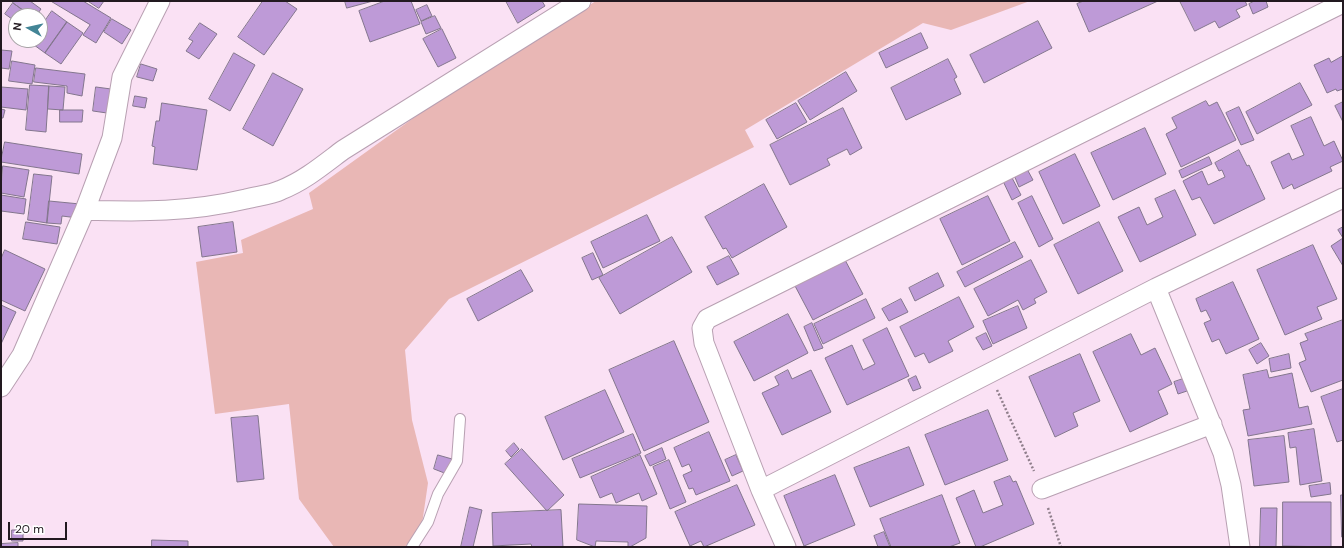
<!DOCTYPE html>
<html>
<head>
<meta charset="utf-8">
<style>
	body { margin:0 }
	#map { position:relative; width:1344px; height:548px; overflow:hidden; background:#fae1f4; font-family:"DM Sans",sans-serif }
	canvas { display:block }
	.frame { position:absolute; inset:0; border:2px solid #221920; pointer-events:none }
	.north { position:absolute; left:8px; top:8px; width:40px; height:40px; box-sizing:border-box; background:#fff; border:1px solid #a7a3a6; border-radius:50%; rotate:278deg; font-size:11px; font-weight:700; line-height:16px; text-align:center; color:#221920 }
	.north::after { content:''; display:block; margin:auto; width:14px; height:18px; background:#438596; clip-path:polygon(50% 0,100% 100%,50% 72%,0 100%) }
	.scale { position:absolute; left:8px; top:522px; width:59px; height:18px; box-sizing:border-box; border:2px solid #221920; border-top:0; padding-left:5px; font-size:12px; line-height:14px; white-space:nowrap; color:#221920; -webkit-text-stroke:3px #fff; paint-order:stroke }
</style>
</head>
<body>
<div id="map">
<canvas width="1344" height="548"></canvas>
<div class="frame"></div>
<div class="north">N</div>
<div class="scale">20 m</div>
</div>
<script>
const g = document.querySelector('canvas').getContext('2d');
g.lineJoin = 'round';
function paint(path, color) {
  g.fillStyle = color;
  g.fill(path, 'evenodd');
}
function trace(path, color, width, dash) {
  g.strokeStyle = color;
  g.lineWidth = width;
  g.lineCap = dash ? 'butt' : 'round';
  g.setLineDash(dash || []);
  g.stroke(path);
}
paint(new Path2D(`
	M596,1H1030L951,30L923,23L745,130L754,147L449,299L405,350L412,420L428,483L422,524L405,547H334L299,499L289,404L215,414L196,262L243,253L241,240L313,209L309,193L451,91Z`), '#e9b7b5');
const building = new Path2D(`
	M14,1H30L41,9L36,16H31L13,3Z
	M51,1H83L111,18L96,43L83,35L90,25Z
	M88,1H104L99,8Z
	M263,1H285L297,9L264,55L238,37Z
	M345,1H373L347,8Z
	M385,1H411L420,24L370,42L359,11Z
	M506,1H542L545,6L518,23Z
	M1084,1H1158L1089,32L1077,4Z
	M1180,1H1245L1247,5L1236,10L1240,17L1219,28L1215,21L1195,31Z
	M1255,1H1266L1268,7L1253,14L1249,4Z
	M13,3L27,13L24,16H16V22L5,14Z
	M427,5L432,16L421,21L416,10Z
	M52,11L67,22L45,53L30,42L32,40H40V28Z
	M435,16L441,28L426,34L421,22Z
	M112,19L131,30L122,44L104,32Z
	M1038,21L1052,48L984,83L970,55Z
	M67,22L83,33L61,64L45,53Z
	M200,23L217,34L199,59L186,51L193,41L189,39Z
	M442,29L456,58L438,67L423,39Z
	M921,33L928,48L886,68L879,53Z
	M1,50L12,51L9,69L1,68Z
	M234,53L255,65L230,111L209,99Z
	M1343,56V89L1337,91L1336,89L1327,93L1314,65L1329,58L1331,62Z
	M948,59L957,77L954,79L961,94L906,120L891,88Z
	M12,61L35,65L32,84L9,81Z
	M141,64L157,69L153,81L137,77Z
	M36,68L85,74L82,96L67,93V86L34,82Z
	M846,72L857,91L810,120L798,101Z
	M273,73L303,89L273,146L243,129Z
	M1300,83L1312,105L1257,134L1246,112Z
	M30,85L49,86L46,132L26,130Z
	M49,86L65,87L63,110L48,109Z
	M1,87L28,89L26,110L1,107Z
	M96,87L111,89L107,113L93,111Z
	M135,96L147,98L145,108L133,106Z
	M1206,101L1209,106L1217,102L1236,140L1181,167L1166,134L1177,128L1172,118Z
	M1343,102V122L1335,106Z
	M162,103L207,110L197,170L153,164L155,147L152,146L156,121H159Z
	M796,103L807,122L777,139L766,120Z
	M1239,107L1254,140L1241,145L1226,113Z
	M843,108L862,148L850,155L847,149L827,159L830,165L790,185L770,145Z
	M1,109L5,110L3,118H1Z
	M60,110H83L82,122H60Z
	M1311,117L1324,146L1334,141L1343,161L1330,167L1332,171L1294,189L1292,184L1283,189L1271,162L1289,153L1292,160L1304,155L1291,126Z
	M1145,128L1166,174L1113,200L1091,153Z
	M5,142L82,154L79,174L1,162Z
	M1239,150L1247,166L1249,165L1265,199L1214,224L1200,197L1192,200L1183,181L1202,171L1208,185L1225,177L1222,170L1219,171L1215,163Z
	M1075,154L1100,206L1063,224L1039,172Z
	M1209,157L1212,164L1182,178L1179,171Z
	M3,166L29,170L24,197L1,193Z
	M1027,169L1033,180L1019,187L1014,175Z
	M34,174L52,176L47,223L28,220Z
	M1010,174L1021,195L1012,200L1002,179Z
	M764,184L787,227L732,258L726,248L723,249L705,217Z
	M1175,190L1196,235L1140,262L1118,217L1139,207L1147,225L1163,217L1155,199Z
	M1,195L26,199L24,214L1,211Z
	M988,196L1010,241L962,265L940,219Z
	M1032,196L1053,239L1039,247L1018,203Z
	M49,201L80,204L78,218L62,216L61,224L47,223Z
	M647,215L660,241L603,268L591,242Z
	M26,222L60,227L57,244L23,239Z
	M233,222L237,252L202,257L198,227Z
	M1099,222L1123,271L1078,294L1054,245Z
	M1343,227V266L1331,246L1343,238L1338,230Z
	M672,237L692,272L620,314L599,278Z
	M1015,242L1023,257L965,287L957,272Z
	M1313,245L1337,299L1317,307L1322,319L1285,335L1257,270Z
	M5,250L45,269L25,311L1,300V259Z
	M593,253L603,275L592,280L582,258Z
	M729,256L739,274L717,285L707,267Z
	M844,258L863,294L813,320L794,284Z
	M1031,260L1047,292L1034,299L1036,303L1023,310L1018,300L988,316L974,289Z
	M521,270L533,291L478,321L467,299Z
	M938,273L944,286L915,301L909,288Z
	M1233,282L1259,339L1226,354L1219,339L1212,342L1204,323L1211,320L1206,310L1201,312L1196,299Z
	M959,297L974,327L948,341L953,351L929,363L924,353L915,357L900,327Z
	M866,299L875,318L823,344L814,324Z
	M901,299L908,312L889,321L882,309Z
	M1,305L16,312L1,344Z
	M1018,306L1027,328L993,344L983,321Z
	M788,314L808,353L754,381L734,342Z
	M1343,320V380L1311,392L1299,363L1306,360L1300,343L1308,340L1305,334Z
	M812,323L823,348L814,351L804,327Z
	M887,328L909,376L847,405L825,358L852,345L863,370L875,364L863,340Z
	M986,333L992,346L983,350L976,338Z
	M1131,334L1141,355L1155,348L1172,384L1158,391L1168,414L1130,432L1093,352Z
	M674,341L709,422L644,451L609,370Z
	M1261,343L1269,356L1257,364L1249,350Z
	M1080,354L1100,401L1073,413L1078,426L1055,437L1029,377Z
	M1289,354L1291,368L1271,372L1269,359Z
	M788,370L792,379L811,370L831,412L782,435L762,393L779,385L775,377Z
	M1267,370L1269,378L1292,373L1299,408L1308,406L1312,424L1248,436L1243,410L1250,409L1243,375Z
	M916,376L921,388L913,391L908,380Z
	M1183,379L1187,391L1178,394L1174,382Z
	M1343,389V440L1337,442L1321,397Z
	M605,390L624,432L563,460L545,417Z
	M988,410L1008,460L945,485L925,435Z
	M258,416L264,479L237,482L231,418Z
	M1314,429L1322,481L1300,485L1296,447L1290,448L1288,433Z
	M709,432L730,481L696,495L693,488L689,489L683,475L692,471L689,464L682,467L674,448Z
	M633,434L641,453L580,478L572,459Z
	M1284,436L1289,482L1254,486L1248,440Z
	M514,443L519,449L511,457L506,451Z
	M909,447L924,485L870,507L854,468Z
	M662,448L666,459L650,466L645,456Z
	M522,449L564,495L547,511L505,464Z
	M438,455L452,459L447,474L434,469Z
	M640,455L657,494L642,501L639,493L616,503L612,493L600,498L591,477Z
	M736,455L743,471L732,476L725,460Z
	M669,460L686,502L670,509L653,467Z
	M835,475L855,525L804,546L784,496Z
	M1010,476L1013,482L1016,481L1034,524L980,547H976L956,498L974,490L983,513L1003,505L994,482Z
	M1330,483L1331,494L1311,497L1309,486Z
	M737,485L755,525L704,547L701,541L690,546L675,512Z
	M942,495L960,543L949,547H891L880,519Z
	M1341,495H1343V537H1342Z
	M1283,502H1331V547L1283,546Z
	M579,504L647,506L646,538L630,547H628V542L596,541L595,547L577,540Z
	M470,507L482,510L473,547H461Z
	M1261,508H1277L1276,547H1260Z
	M561,510L563,547H532L531,544L493,546L492,513Z
	M12,530H23V541H12Z
	M884,532L890,547H878L874,536Z
	M152,540L188,541V547H152Z
	M18,543V547H1V544Z`);
paint(building, '#be9ad7');
trace(building, '#83768d', 1);
const lane = new Path2D(`
	M412,547L428,522L438,494L457,461L460,419`);
const street = new Path2D(`
	M85,210C141,212 191,212 246,199C257,196 271,195 281,190C304,181 323,165 343,150L581,1
	M1156,288L1223,453L1231,485L1240,547
	M1,387L22,355L85,210L112,138L122,77L160,1
	M1042,489L1212,424
	M761,490L1156,288L1343,198
	M786,547L761,490L704,343L702,328L707,319L1343,3`);
trace(lane, '#b8a0b2', 12);
trace(street, '#b8a0b2', 21);
trace(new Path2D(`
	M997,390L1034,471
	M1048,508L1061,547`), '#8f7e8b', 2.5, [2, 2]);
trace(lane, '#fff', 10);
trace(street, '#fff', 19);
</script>
</body>
</html>
